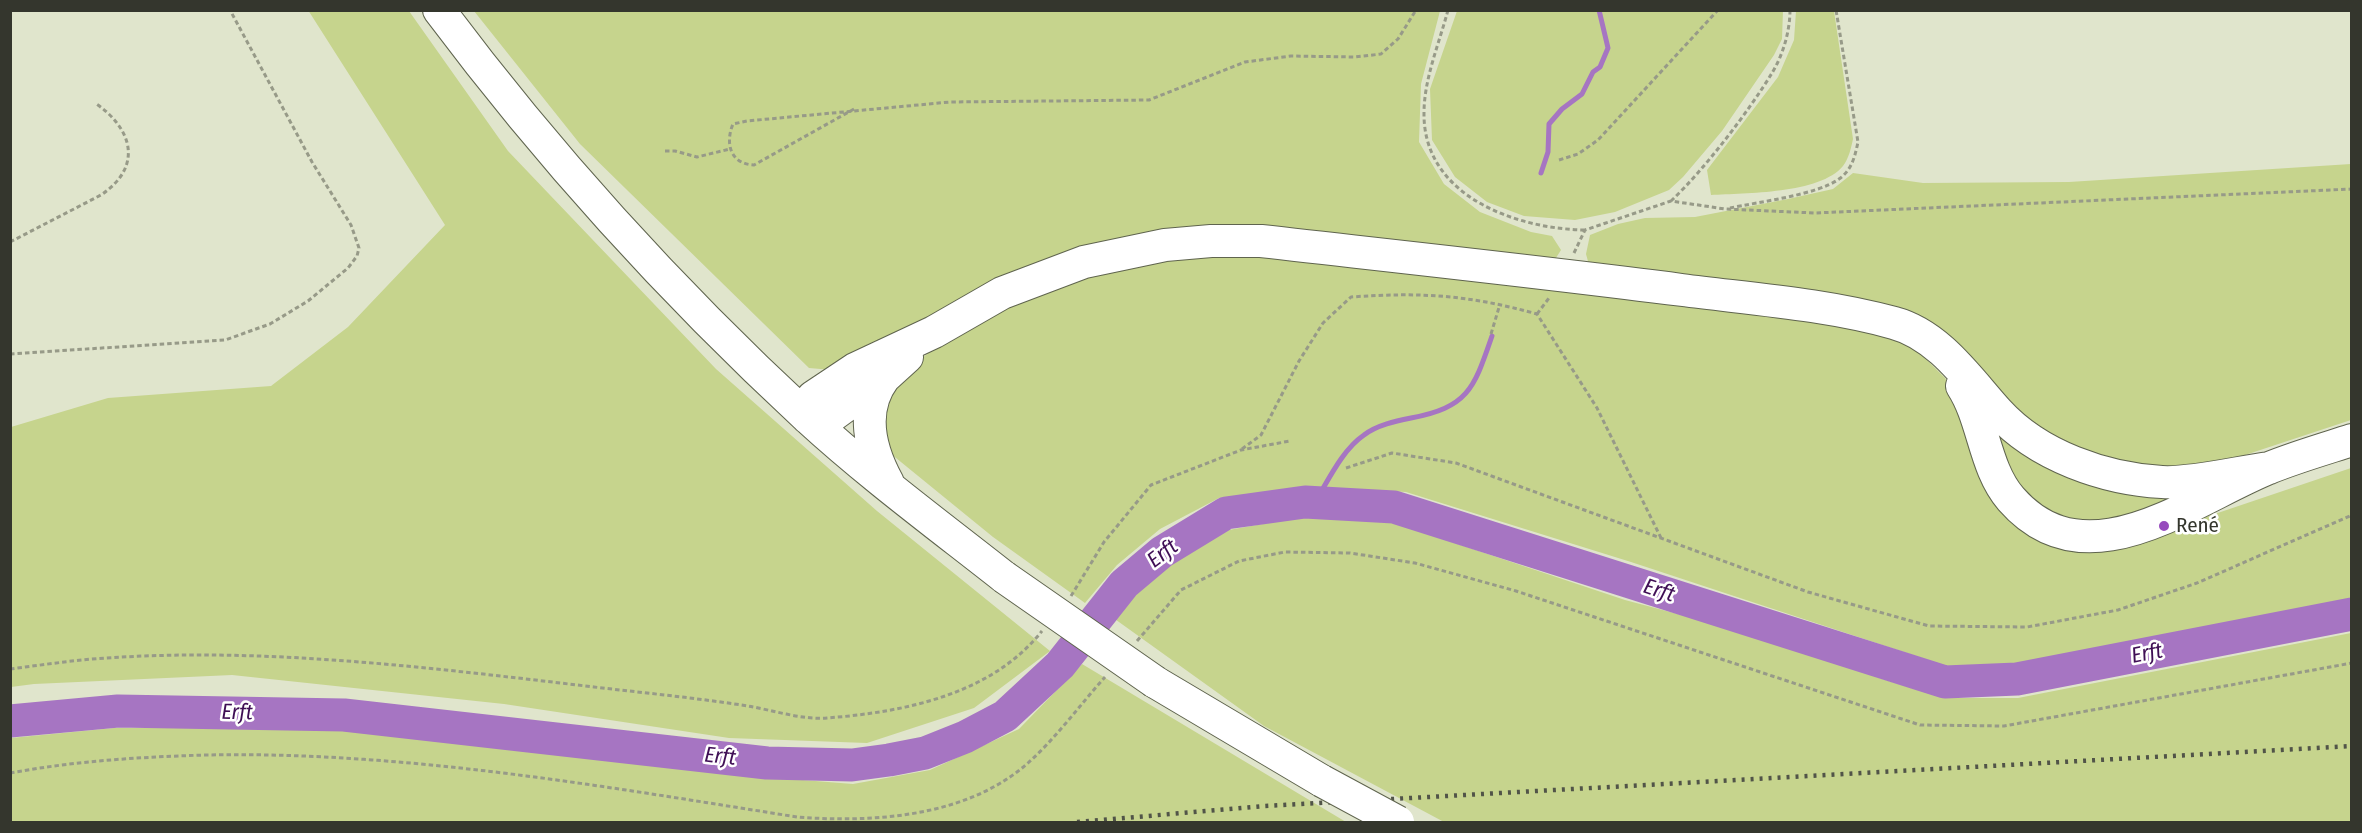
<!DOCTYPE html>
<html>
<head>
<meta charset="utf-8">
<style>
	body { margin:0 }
	#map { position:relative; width:2362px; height:833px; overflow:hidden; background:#e0e5cc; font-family:"Fira Sans Condensed",sans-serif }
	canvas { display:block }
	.frame { position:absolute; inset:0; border:12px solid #34362d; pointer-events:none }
</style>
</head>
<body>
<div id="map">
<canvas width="2362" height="833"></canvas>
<div class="frame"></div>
</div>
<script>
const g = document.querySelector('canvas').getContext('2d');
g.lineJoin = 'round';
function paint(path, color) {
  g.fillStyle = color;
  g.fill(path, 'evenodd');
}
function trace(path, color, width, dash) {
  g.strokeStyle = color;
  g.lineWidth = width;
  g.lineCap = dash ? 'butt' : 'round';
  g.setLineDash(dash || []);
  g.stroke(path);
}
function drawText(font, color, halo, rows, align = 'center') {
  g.font = font + ' "Fira Sans Condensed",sans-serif';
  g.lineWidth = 5;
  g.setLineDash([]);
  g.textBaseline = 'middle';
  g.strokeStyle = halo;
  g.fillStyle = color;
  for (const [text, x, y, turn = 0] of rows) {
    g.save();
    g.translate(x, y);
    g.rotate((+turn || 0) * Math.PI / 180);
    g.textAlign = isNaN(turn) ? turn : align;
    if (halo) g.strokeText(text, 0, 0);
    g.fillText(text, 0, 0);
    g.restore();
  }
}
paint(new Path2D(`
	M308,10L409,11L508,151L716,369L877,511L1050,651L974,708L867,743L729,738L504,704L232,675L34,684L11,687V427L108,398L271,386L348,327L445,225Z
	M474,11H1440L1421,84L1419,142L1444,184L1480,212L1531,232L1552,236L1561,250L1554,261L1268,228L996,281L832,370L809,368L580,144Z
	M1457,11L1783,10L1782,39L1774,55L1722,131L1683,177L1669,190L1615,212L1575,220L1524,216L1487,202L1455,177L1432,140L1430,89Z
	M1796,11H1834L1853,139C1851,148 1849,158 1843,166C1820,194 1745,193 1711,195L1707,170L1778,77L1794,40Z
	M2351,164V420L2230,460L2165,470L2104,461L2053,440L2005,403L1937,333L1589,265L1586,254L1590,235L1618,224L1645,218L1695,217L1788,199L1833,189L1853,173L1923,183L2069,182Z
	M1261,251L1852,323L1916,349L1945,378L2016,521L2049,544L2080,552L2114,548L2351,468V598L2011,666H1946L1631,562L1406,492L1315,487L1219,498L1160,529L1117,565L1085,603L993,537L885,449L880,414L888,387L940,343L1011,302L1086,273L1165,256Z
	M1985,415L2125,486L2188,502L2097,530L2026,503Z
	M1302,517L1395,523L1625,600L1795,645L1879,678L1944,698H2018L2351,633V822H1444L1264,726L1112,617L1163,568L1223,531Z
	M1082,664L1346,822H11V738L114,728H340L765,777L853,784L930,770L1019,729Z`), '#c6d48d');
trace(new Path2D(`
	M1541,173L1548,152L1549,124L1562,109L1582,94L1593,72L1600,67L1608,48L1599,10
	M1315,502C1328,481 1342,450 1364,435C1377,425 1396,421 1411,418C1469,407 1474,388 1492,336`), '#a675c2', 5);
trace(new Path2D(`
	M10,721L118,711L344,715L767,763L852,765L889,760L925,753L965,737L1005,716L1060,665L1124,584L1162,552L1226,513L1305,502L1394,507L1945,682L2017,679L2352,614`), '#a675c2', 33);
const major = new Path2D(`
	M439,10C549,157 672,292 807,417C869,474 938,525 1004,577
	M884,378C860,410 870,450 888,483
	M1962,386C1984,420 1984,468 2011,499C2086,585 2190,500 2269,468C2296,457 2324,449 2352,440
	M808,418L813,397L855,369L934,332L1002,293L1084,262L1165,245L1211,241H1261C1401,257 1542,272 1682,290C1752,299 1825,304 1894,323C1939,335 1969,380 1998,412C2038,456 2105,479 2162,482C2190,484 2239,472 2269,468
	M808,418L833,415L885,377L907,357
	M1155,682L1322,781`);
trace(major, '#5f644e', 34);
trace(new Path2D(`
	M1448,10C1439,44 1424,79 1424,113C1423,196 1516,229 1585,230
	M854,109L754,165C730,164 725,143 733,124L747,121L950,102L1149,100L1245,62L1291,56L1355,57L1381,54L1398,39L1416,10
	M665,151H675L697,157L730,149
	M1559,160L1578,154L1598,140L1718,10
	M1671,201C1704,170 1749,111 1772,73C1783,55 1790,31 1790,10
	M1730,208C1758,202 1817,195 1839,179C1852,170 1855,156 1858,142L1836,10
	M10,242L101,195C144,166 132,128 95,103
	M1574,253L1585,230L1671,201L1725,209L1815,213L2352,189
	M1537,314L1549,298
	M1491,334L1500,304
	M10,354L225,340L270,324L308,301L348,268L357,256L359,248L351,225L312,162L230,10
	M1242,449L1261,435L1299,361L1323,323L1351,297C1421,292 1469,295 1537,314L1597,408L1661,538
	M1346,468L1392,453L1456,463L1808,592L1929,626L2027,627L2118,610L2197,583L2352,515
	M1071,596L1104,542L1151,485L1241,450L1290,441
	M1137,641L1181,590L1239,561L1285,552L1350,553L1415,563L1516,591L1920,725L2004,726L2352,663
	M10,669C42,665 74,660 106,658C268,647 433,668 594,687C645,693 697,698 748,706C772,710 802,720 827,718C904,712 991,695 1042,631
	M10,773C75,761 140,757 205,755C404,751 601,786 797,817C874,823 967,817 1028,763C1056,738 1080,705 1105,677`), '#979a88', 3, [4.5, 3]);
trace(major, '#fff', 32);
trace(new Path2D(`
	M1077,822L1265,806L2352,746`), '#515448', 4.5, [3, 6]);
const majorBridge = new Path2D(`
	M1004,577L1155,682
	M1322,781L1398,822`);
trace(majorBridge, '#5f644e', 34, []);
trace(majorBridge, '#fff', 32);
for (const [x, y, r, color] of [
	[2164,526,6,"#974bbd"]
]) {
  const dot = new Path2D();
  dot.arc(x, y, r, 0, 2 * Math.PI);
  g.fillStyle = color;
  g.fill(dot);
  trace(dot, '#fff', 2);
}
drawText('21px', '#34362d', '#fff', [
	["René",2176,526]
], 'left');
drawText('italic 22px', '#3f0e55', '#fff', [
	["Erft",1163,554,-37],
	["Erft",1659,591,18],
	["Erft",2147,654,-11],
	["Erft",237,713,1],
	["Erft",720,757,6]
]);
</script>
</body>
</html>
